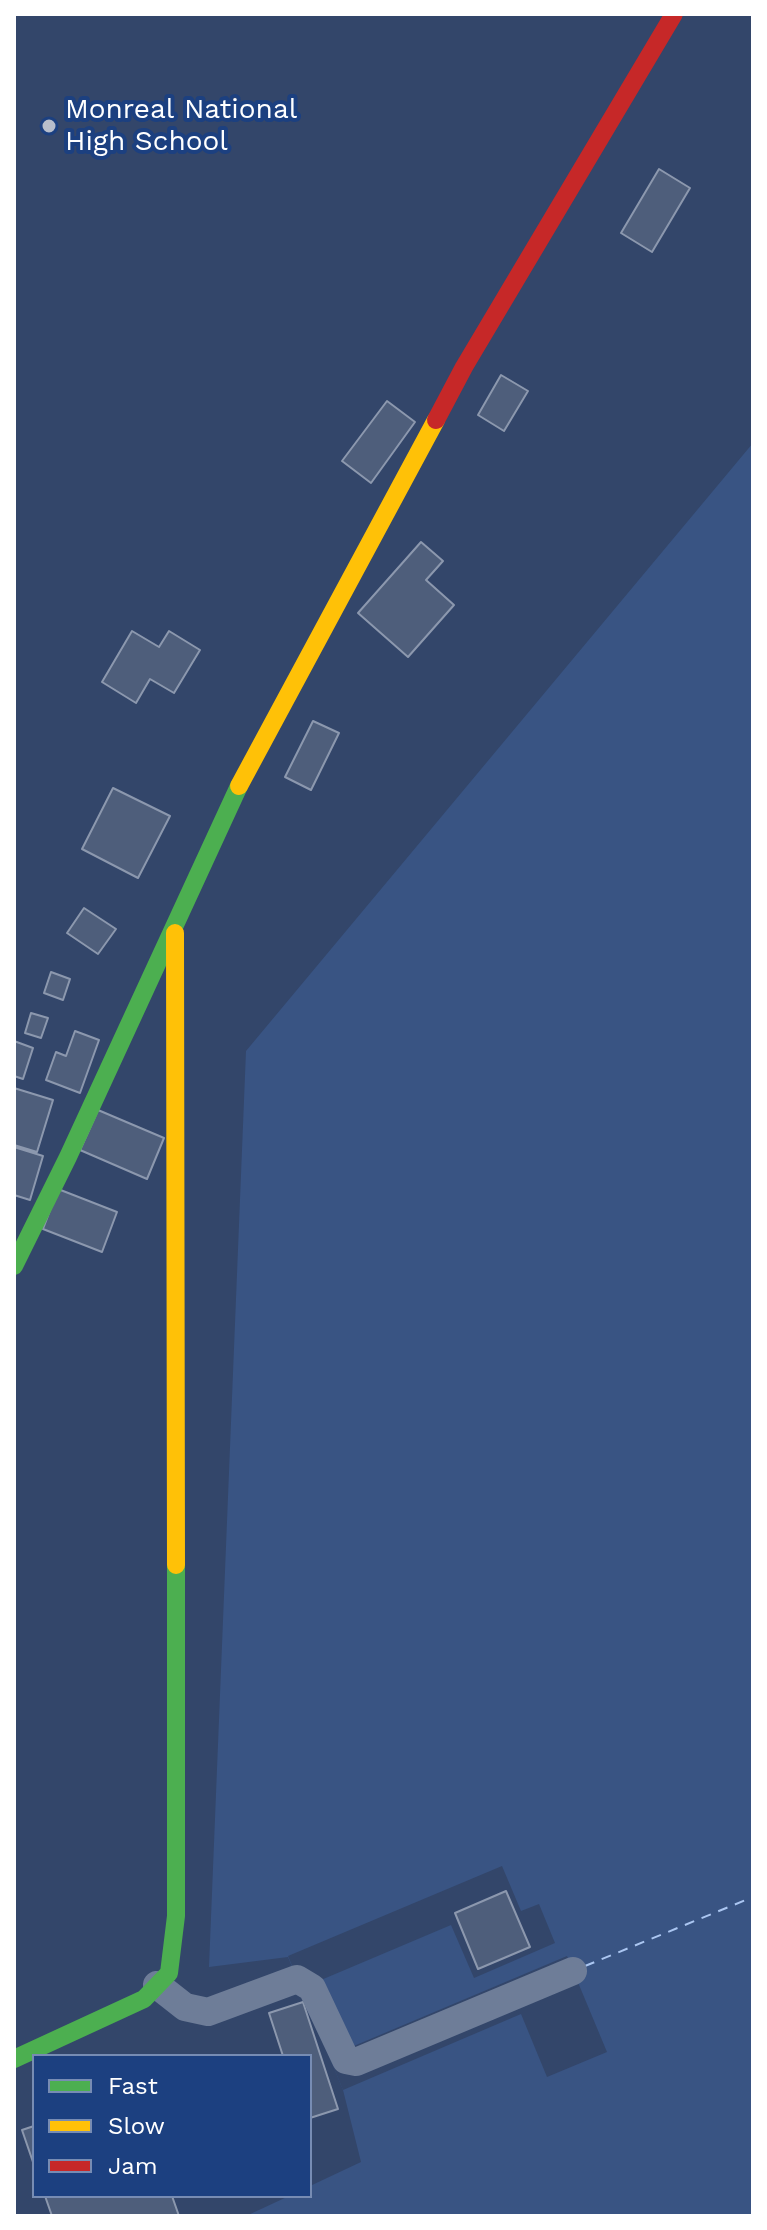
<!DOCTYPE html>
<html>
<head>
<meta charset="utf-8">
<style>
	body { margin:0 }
	#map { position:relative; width:767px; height:2230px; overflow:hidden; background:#33466a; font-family:"Work Sans",sans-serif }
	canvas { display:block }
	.frame { position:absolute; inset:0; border:16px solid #fff; pointer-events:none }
	.legend { position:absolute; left:32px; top:2054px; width:280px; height:144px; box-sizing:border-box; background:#1c4080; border:2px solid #778cb3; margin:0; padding:10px 14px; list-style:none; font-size:24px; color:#fff }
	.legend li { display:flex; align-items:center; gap:16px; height:40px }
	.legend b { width:40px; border:2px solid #778cb3 }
</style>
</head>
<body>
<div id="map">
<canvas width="767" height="2230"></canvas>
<div class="frame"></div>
<ul class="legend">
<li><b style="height:10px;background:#4caf50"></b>Fast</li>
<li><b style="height:10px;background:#ffc107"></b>Slow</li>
<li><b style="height:10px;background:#c62828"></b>Jam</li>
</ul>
</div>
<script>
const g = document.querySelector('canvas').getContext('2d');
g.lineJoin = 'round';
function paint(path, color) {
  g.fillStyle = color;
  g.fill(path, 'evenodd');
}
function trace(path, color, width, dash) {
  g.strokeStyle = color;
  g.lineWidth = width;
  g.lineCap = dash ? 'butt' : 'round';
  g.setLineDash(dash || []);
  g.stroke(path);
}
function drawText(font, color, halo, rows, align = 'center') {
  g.font = font + ' "Work Sans",sans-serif';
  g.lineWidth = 8;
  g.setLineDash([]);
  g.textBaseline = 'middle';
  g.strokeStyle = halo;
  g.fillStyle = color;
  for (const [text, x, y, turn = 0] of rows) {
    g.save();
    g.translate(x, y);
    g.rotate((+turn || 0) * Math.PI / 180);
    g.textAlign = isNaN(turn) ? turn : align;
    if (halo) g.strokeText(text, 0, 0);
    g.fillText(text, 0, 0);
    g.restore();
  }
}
paint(new Path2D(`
	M753,443V2216H246L289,2196H310V2186L361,2162L343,2090L288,1957L209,1967L246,1051Z`), '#395483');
paint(new Path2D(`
	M502,1866L521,1911L539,1904L555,1943L474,1978L451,1925L321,1980L349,2048L567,1956L607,2052L547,2077L521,2014L343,2090L288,1956Z`), '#33466a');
trace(new Path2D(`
	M585,1966L753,1897`), '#abc6f1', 2, [10, 8]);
const building = new Path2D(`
	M659,169L690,188L652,252L621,233Z
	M501,375L528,391L504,431L478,415Z
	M387,401L415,422L371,483L342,461Z
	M421,542L443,561L426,580L454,605L408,657L358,613Z
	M132,631L159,647L169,631L200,650L174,693L150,679L136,703L102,682Z
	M313,721L339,733L311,790L285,777Z
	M113,788L170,816L138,878L82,849Z
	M84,908L116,929L98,954L67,933Z
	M51,972L70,979L63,1000L44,993Z
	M31,1013L48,1018L41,1038L25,1033Z
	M75,1031L99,1040L80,1093L46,1080L56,1052L66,1056Z
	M14,1041L33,1048L23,1079L14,1076Z
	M14,1088L53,1100L37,1152L14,1145Z
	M98,1110L164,1138L147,1179L80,1150Z
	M14,1147L43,1156L30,1200L14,1195Z
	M58,1189L117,1212L102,1252L43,1229Z
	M506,1891L530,1947L478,1969L455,1913Z
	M303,2002L338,2109L310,2118V2056H283L269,2013Z
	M34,2126V2165L22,2130Z
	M45,2196H172L179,2216H52Z`);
paint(building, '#4e5e7b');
trace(building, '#8c98ae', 2);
trace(new Path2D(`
	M157,1985L185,2007L208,2012L297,1979L312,1988L346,2060L356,2062L573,1971`), '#6e7d98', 28);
trace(new Path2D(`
	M14,1266L68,1157L239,786
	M14,2059L144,1999L169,1973L176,1916V1565`), '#4caf50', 18);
trace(new Path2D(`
	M239,786L436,420
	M175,933L176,1565`), '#ffc107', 18);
trace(new Path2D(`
	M436,420L464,367L674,14`), '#c62828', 18);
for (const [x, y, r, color] of [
	[49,126,8,"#b8becb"]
]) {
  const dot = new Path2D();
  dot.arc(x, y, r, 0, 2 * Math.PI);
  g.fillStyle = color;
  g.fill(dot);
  trace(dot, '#1c4080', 3);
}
drawText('28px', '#fff', '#1c4080', [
	["Monreal National",65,110],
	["High School",65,142]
], 'left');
</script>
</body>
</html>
